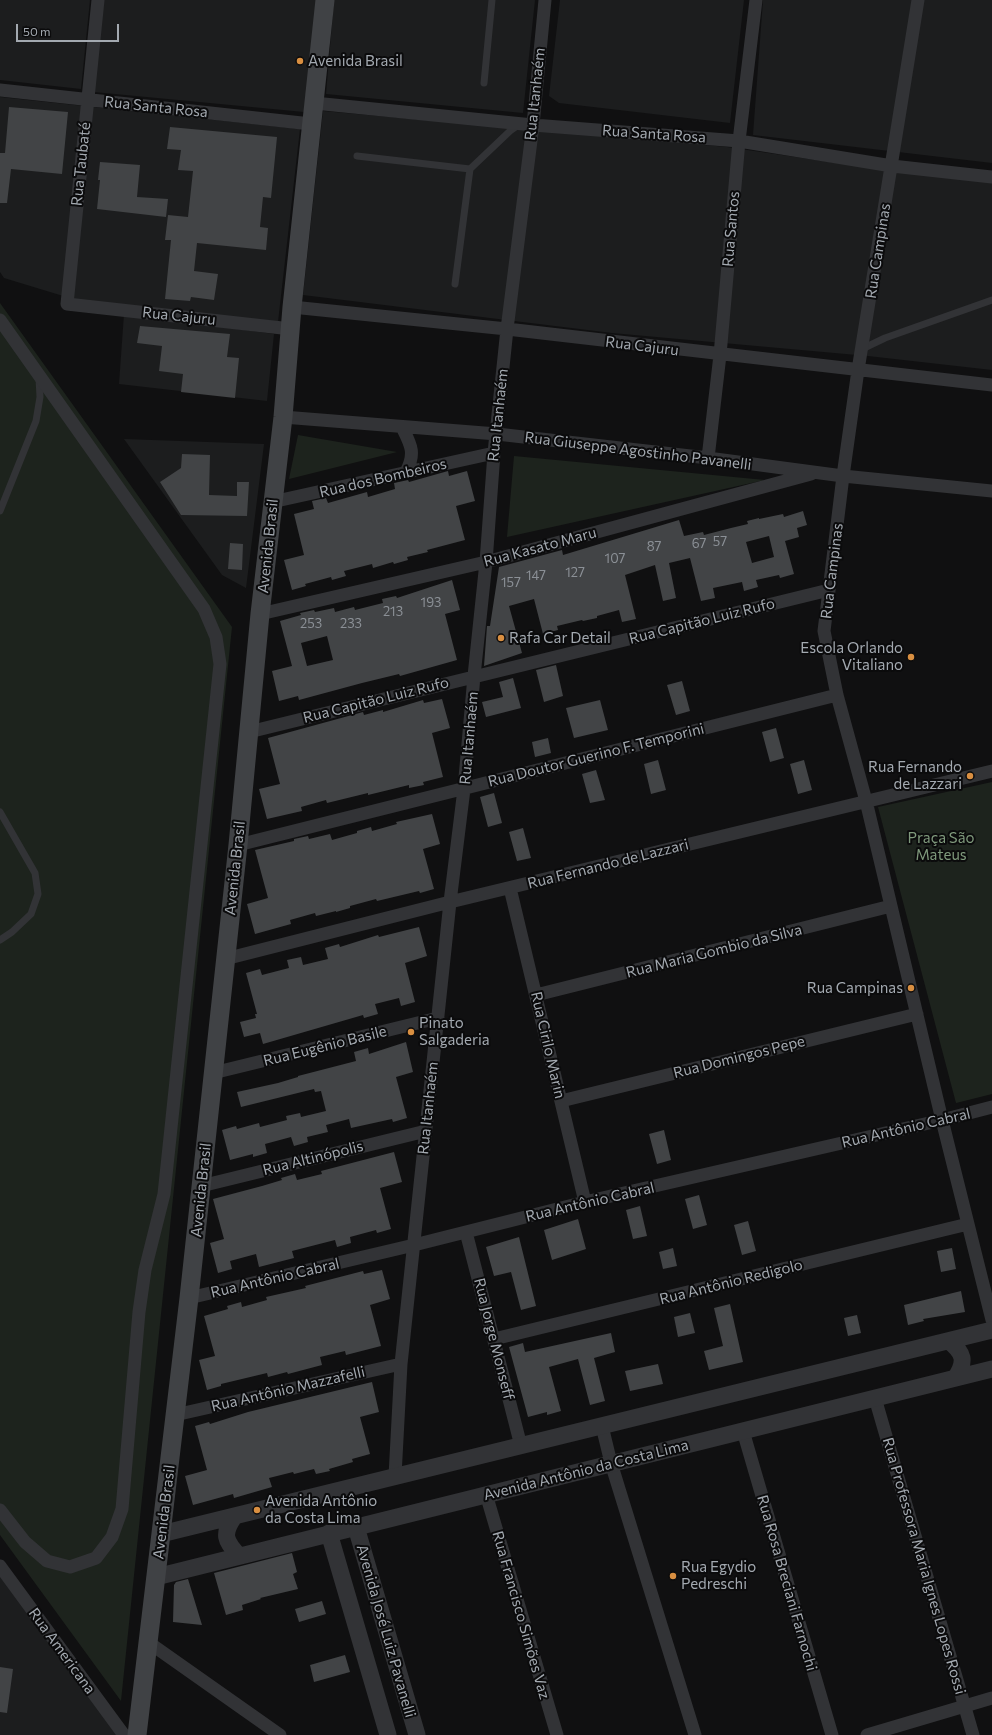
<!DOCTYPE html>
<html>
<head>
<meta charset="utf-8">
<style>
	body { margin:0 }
	#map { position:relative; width:992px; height:1735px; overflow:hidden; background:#101011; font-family:Commissioner,sans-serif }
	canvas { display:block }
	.scale { position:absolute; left:16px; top:24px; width:103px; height:18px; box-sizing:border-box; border:2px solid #a3a9b0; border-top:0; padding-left:5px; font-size:12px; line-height:14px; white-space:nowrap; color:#a3a9b0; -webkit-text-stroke:3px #0b0b0c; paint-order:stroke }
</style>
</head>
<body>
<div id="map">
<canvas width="992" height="1735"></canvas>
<div class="scale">50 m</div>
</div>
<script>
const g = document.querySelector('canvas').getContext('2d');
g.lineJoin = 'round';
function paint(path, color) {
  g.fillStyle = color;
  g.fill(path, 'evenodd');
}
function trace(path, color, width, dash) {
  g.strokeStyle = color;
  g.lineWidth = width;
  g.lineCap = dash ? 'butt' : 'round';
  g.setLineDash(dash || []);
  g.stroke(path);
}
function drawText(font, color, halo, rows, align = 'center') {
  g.font = font + ' Commissioner,sans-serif';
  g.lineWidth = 4;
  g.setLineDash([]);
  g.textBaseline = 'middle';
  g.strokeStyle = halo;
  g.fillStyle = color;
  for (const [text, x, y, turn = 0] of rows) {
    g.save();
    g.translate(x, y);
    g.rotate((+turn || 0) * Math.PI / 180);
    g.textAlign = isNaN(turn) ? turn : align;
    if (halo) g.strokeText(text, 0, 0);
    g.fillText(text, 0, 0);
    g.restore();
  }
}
paint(new Path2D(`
	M0,0H90L81,89L0,80Z
	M103,0H317L304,112L94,92Z
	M334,0H535L523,113L326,94Z
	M560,0H744L730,123L559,103L549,96Z
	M763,0H992V163L753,135Z
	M0,97L300,129L278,322L73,299L4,278L0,272Z
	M323,111L727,147L878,169L992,181V370L868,356L612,333L303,295Z
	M124,314L274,334L267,401L119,384Z
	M124,439L264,444L246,588L222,575Z
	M0,1566L124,1735H0Z`), '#1c1d1e');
paint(new Path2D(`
	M0,303L232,627L121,1701L0,1535Z
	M298,435L397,452L289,479Z
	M514,456L765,480L507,537Z
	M992,782V1094L956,1103L878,807Z`), '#1d231d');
paint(new Path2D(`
	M9,107L68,112L62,174L11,169L7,203H0V153H5Z
	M170,127L277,137L271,198L263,197L260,227L268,228L266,250L197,243L194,271L218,274L214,300L191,297L190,301L165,299L171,240H165L168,215L188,217L193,171L178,170L181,150L167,149Z
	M100,162L140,165L137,197L168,199L166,217L97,209L100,180H98Z
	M140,326L230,334L227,357L239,358L235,398L181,392L183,374L159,371L162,346L137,343Z
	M182,454L210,455L209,495L237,496V482H249L247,516L181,515L160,482L181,468Z
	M448,471L449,476L467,471L475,501L456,506L465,540L427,550L428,552L407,557L408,560L394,564L393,562L373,568L372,564L344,571L346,576L332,580L331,577L305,584L306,586L292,590L284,560L304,555L294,514L314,509L312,501L326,498L328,503L367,492L368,497L395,489L394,483L408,480L409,482Z
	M803,511L807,525L797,528L799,537L785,541L794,574L780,578L779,575L756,580L758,587L744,591L742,582L713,588L715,598L701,601L690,558L669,563L676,598L663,601L655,565L625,575L636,619L622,622L619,610L597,616V618L583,621L582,620L557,626L558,630L543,634L534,599L509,606L522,653L484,666L487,626H490L499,567L562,550L563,555L679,520L684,536L703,532L704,535L731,528L748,524L747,521L759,518V519L783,514L784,517ZM769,536L774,557L752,563L746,542Z
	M230,543L243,544L242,570L228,569Z
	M452,580L460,610L445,614L457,660L400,676L399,674L362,683L299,700L298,696L279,701L272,671L292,666L280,621L301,615L300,613L314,610L315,612L334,608L335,612L354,607L355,610L383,603L382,599L396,596L397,598ZM327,636L333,660L307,666L301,643Z
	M556,665L563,696L544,702L536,670Z
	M513,678L521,708L486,717L482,702L503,697L499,682Z
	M682,681L690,711L676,715L667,685Z
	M442,699L450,728L432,733L443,777L423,782L424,785L409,788V785L368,795V793L327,803L326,800L301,807L302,811L267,819L259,789L280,784L268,738L363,712L364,715L383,710V712L423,700L424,703Z
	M600,700L608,730L574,738L566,708Z
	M776,728L784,758L770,762L762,732Z
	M548,738L551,753L535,757L532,742Z
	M658,760L666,790L651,794L644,764Z
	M804,760L812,790L798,794L790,764Z
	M596,770L605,800L590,803L582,774Z
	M494,793L502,823L488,827L480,797Z
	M432,814L440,844L423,849L434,889L420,893L419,891L377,901L376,899L350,906V908L336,912V911L316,916L315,913L290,920L291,924L255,934L247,904L268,898L255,850L294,841V839L308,836L309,839L330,834L332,840L357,833V831L371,827L372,831L397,824L396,822Z
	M523,828L531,858L517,861L509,832Z
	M419,927L427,956L405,963L415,1002L401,1006L399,998L375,1004L378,1014L364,1018L363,1015L263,1044L260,1033L244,1037L240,1022L256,1018L255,1014H257L246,973L260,969L262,975L289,968L287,960L301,957L303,965L328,959L325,948L339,944L340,947L378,935L379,937Z
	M406,1042L413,1072L396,1077L407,1118L393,1122L392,1119L351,1128L349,1119L326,1125L328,1132L307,1137L308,1142L294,1146L291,1137L265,1144L267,1153L253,1157V1154L230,1160L222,1130L236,1126L237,1129L259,1123L260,1127L287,1120L286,1116L300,1113L301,1117L326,1111L321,1091L315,1092L314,1089L241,1107L237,1092L278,1083L298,1077V1076L356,1061L354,1052L368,1048L369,1054Z
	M664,1130L671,1160L657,1164L649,1134Z
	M394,1152L402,1182L380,1188L391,1229L377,1233L376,1230L350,1237L351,1243L337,1247L335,1240L292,1251L294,1258L259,1267L256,1254L230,1261L232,1269L218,1273L210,1243L224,1239L213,1199L262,1186L282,1180L281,1178L295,1174L297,1180L322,1174L321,1171Z
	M699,1195L707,1225L693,1229L685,1199Z
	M640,1206L647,1236L633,1239L626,1210Z
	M578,1219L586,1249L552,1260L544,1230Z
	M748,1221L756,1251L742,1255L734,1225Z
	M519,1237L536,1306L521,1310L511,1272L494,1276L486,1247Z
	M673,1248L677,1266L663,1269L659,1252Z
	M952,1248L956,1269L941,1272L937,1251Z
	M382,1270L390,1299L370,1305L381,1346L346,1355L345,1351L320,1357L322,1365L288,1374L287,1372L268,1377L267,1373L221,1384V1386L207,1390L199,1360L215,1356L204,1316L228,1309L227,1306L241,1302L242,1307L267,1300L266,1297L306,1288L305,1286L363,1271L364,1274Z
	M961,1291L965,1312L923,1319L924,1321L908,1325L904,1305Z
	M730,1304L743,1362L709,1370L704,1351L723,1346L714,1308Z
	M690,1313L695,1333L678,1337L674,1317Z
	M857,1315L861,1333L848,1336L844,1318Z
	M611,1333L615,1352L594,1358L605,1401L590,1405L578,1359L549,1367L561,1411L547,1415V1412L528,1417L509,1347L523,1343L525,1352Z
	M658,1364L663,1384L630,1391L625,1371Z
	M372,1382L379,1412L360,1417L370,1454L352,1459L353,1462L329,1469L330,1471L316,1474L314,1469L294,1474L293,1472L269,1478L272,1487L234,1498L233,1494L193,1505L185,1476L207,1470L195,1426L209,1422L210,1424L248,1412Z
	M292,1553L297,1572L293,1574L298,1589L260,1598L261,1599L242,1605L243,1610L226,1615L214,1573Z
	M188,1579L202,1625L173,1622L174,1585L176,1582Z
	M322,1601L326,1614L299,1622L295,1609Z
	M345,1655L350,1672L314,1682L310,1665Z
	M0,1667L13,1669L7,1713L0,1712Z`), '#424446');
trace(new Path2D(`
	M484,83L492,0
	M357,156L470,169L510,131L520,124
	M455,284L470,169
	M862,349L885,338L992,300
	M0,511L36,421L40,397L39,378
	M0,812L35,873L38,894L31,914L12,932L0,940`), '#323336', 7);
trace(new Path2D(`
	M98,0L67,304L291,329
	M918,0L858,370L843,476L824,631L837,695L866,801L942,1120L992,1320
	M0,90L311,124
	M314,103L533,125L739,141L892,166L992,177
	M292,307L507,329L992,385
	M0,320L204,609L216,637L220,664L164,1194L145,1270L139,1312L122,1509L112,1537L96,1558L70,1567L47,1561L25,1542L0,1510
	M283,417L497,434L708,458L843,476L992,491
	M402,427C411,445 416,453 406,472
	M708,458L720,355L739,141L756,0
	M272,502L494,453
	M260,614L486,562L811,474
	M249,732L829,590
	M238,845L837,695
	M510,888L585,1202
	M225,959L450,902L992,771
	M536,995L891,906
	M213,1073L438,1018
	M561,1101L917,1014
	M201,1186L426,1131
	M466,1232L521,1446
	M189,1298L414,1245L585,1202L942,1120L992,1107
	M494,1339L968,1224
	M875,1398L973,1735
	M175,1415L401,1364
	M602,1426L611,1463L695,1735
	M743,1431L832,1735
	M395,1476L401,1364L450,902L464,789L474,676L486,562L494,453L507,329L533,125L545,0
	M486,1494L557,1735
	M0,1566L124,1735
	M148,1642L280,1735
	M867,1735L992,1698`), '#323336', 13);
trace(new Path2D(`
	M949,1341C964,1353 966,1361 956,1377
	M234,1517C222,1534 225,1541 239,1556
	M356,1527L417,1735
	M329,1533L388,1735
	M161,1534L992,1330
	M156,1577L992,1369`), '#323336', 17);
trace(new Path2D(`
	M137,1735L189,1298L238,845L260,614L283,417L292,307L325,0`), '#404245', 19);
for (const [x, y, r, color] of [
	[300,61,4,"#d98f41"],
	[501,638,4,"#d98f41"],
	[911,657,4,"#d98f41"],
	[970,776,4,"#d98f41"],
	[911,988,4,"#d98f41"],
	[411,1032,4,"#d98f41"],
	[257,1510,4,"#d98f41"],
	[673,1576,4,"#d98f41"]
]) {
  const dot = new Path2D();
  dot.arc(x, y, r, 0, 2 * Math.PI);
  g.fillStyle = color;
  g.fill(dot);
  trace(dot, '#0b0b0c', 1.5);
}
drawText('13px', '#8b9096', null, [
	["57",720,542],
	["67",699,544],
	["87",654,547],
	["107",615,559],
	["127",575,573],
	["147",536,576],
	["157",511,583],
	["193",431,603],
	["213",393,612],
	["253",311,624],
	["233",351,624]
]);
drawText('15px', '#a3a9b0', '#0b0b0c', [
	["Avenida Brasil",308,61],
	["Rafa Car Detail",509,638],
	["Escola Orlando",903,648,"right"],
	["Vitaliano",903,665,"right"],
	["Rua Fernando",962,767,"right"],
	["de Lazzari",962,784,"right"],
	["Rua Campinas",903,988,"right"],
	["Pinato",419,1023],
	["Salgaderia",419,1040],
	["Avenida Antônio",265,1501],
	["da Costa Lima",265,1518],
	["Rua Egydio",681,1567],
	["Pedreschi",681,1584]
], 'left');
drawText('15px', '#a3a9b0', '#0b0b0c', [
	["Rua Itanhaém",535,94,-84],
	["Rua Santa Rosa",156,107,6],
	["Rua Santa Rosa",654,134,4],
	["Rua Taubaté",81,164,-84],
	["Rua Santos",731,229,-85],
	["Rua Campinas",878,251,-81],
	["Rua Cajuru",179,316,6],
	["Rua Cajuru",642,346,7],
	["Rua Itanhaém",498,415,-84],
	["Rua Giuseppe Agostinho Pavanelli",638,451,7],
	["Rua dos Bombeiros",383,478,-13],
	["Avenida Brasil",268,546,-84],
	["Rua Kasato Maru",540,547,-15],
	["Rua Campinas",832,571,-83],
	["Rua Capitão Luiz Rufo",702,621,-14],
	["Rua Capitão Luiz Rufo",376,700,-14],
	["Rua Itanhaém",469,738,-85],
	["Rua Doutor Guerino F. Temporini",596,755,-14],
	["Rua Fernando de Lazzari",608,864,-14],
	["Avenida Brasil",235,868,-84],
	["Rua Maria Gombio da Silva",714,951,-14],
	["Rua Cirilo Marin",548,1045,77],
	["Rua Eugênio Basile",325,1046,-14],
	["Rua Domingos Pepe",739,1057,-14],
	["Rua Itanhaém",428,1108,-84],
	["Rua Antônio Cabral",906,1128,-13],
	["Rua Altinópolis",313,1158,-14],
	["Avenida Brasil",201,1190,-84],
	["Rua Antônio Cabral",590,1202,-13],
	["Rua Antônio Cabral",275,1278,-13],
	["Rua Antônio Redigolo",731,1282,-14],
	["Rua Jorge Monseff",494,1339,76],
	["Rua Antônio Mazzafelli",288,1389,-13],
	["Avenida Antônio da Costa Lima",586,1470,-14],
	["Avenida Brasil",164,1512,-83],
	["Rua Professora Maria Ignes Lopes Rossi",924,1566,74],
	["Rua Rosa Breciani Farnochi",787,1583,74],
	["Rua Francisco Simões Vaz",521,1615,74],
	["Avenida José Luiz Pavanelli",386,1631,74],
	["Rua Americana",62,1651,54]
]);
drawText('15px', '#7f997c', '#0b0b0c', [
	["Praça São",941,838],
	["Mateus",941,855]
]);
</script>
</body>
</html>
